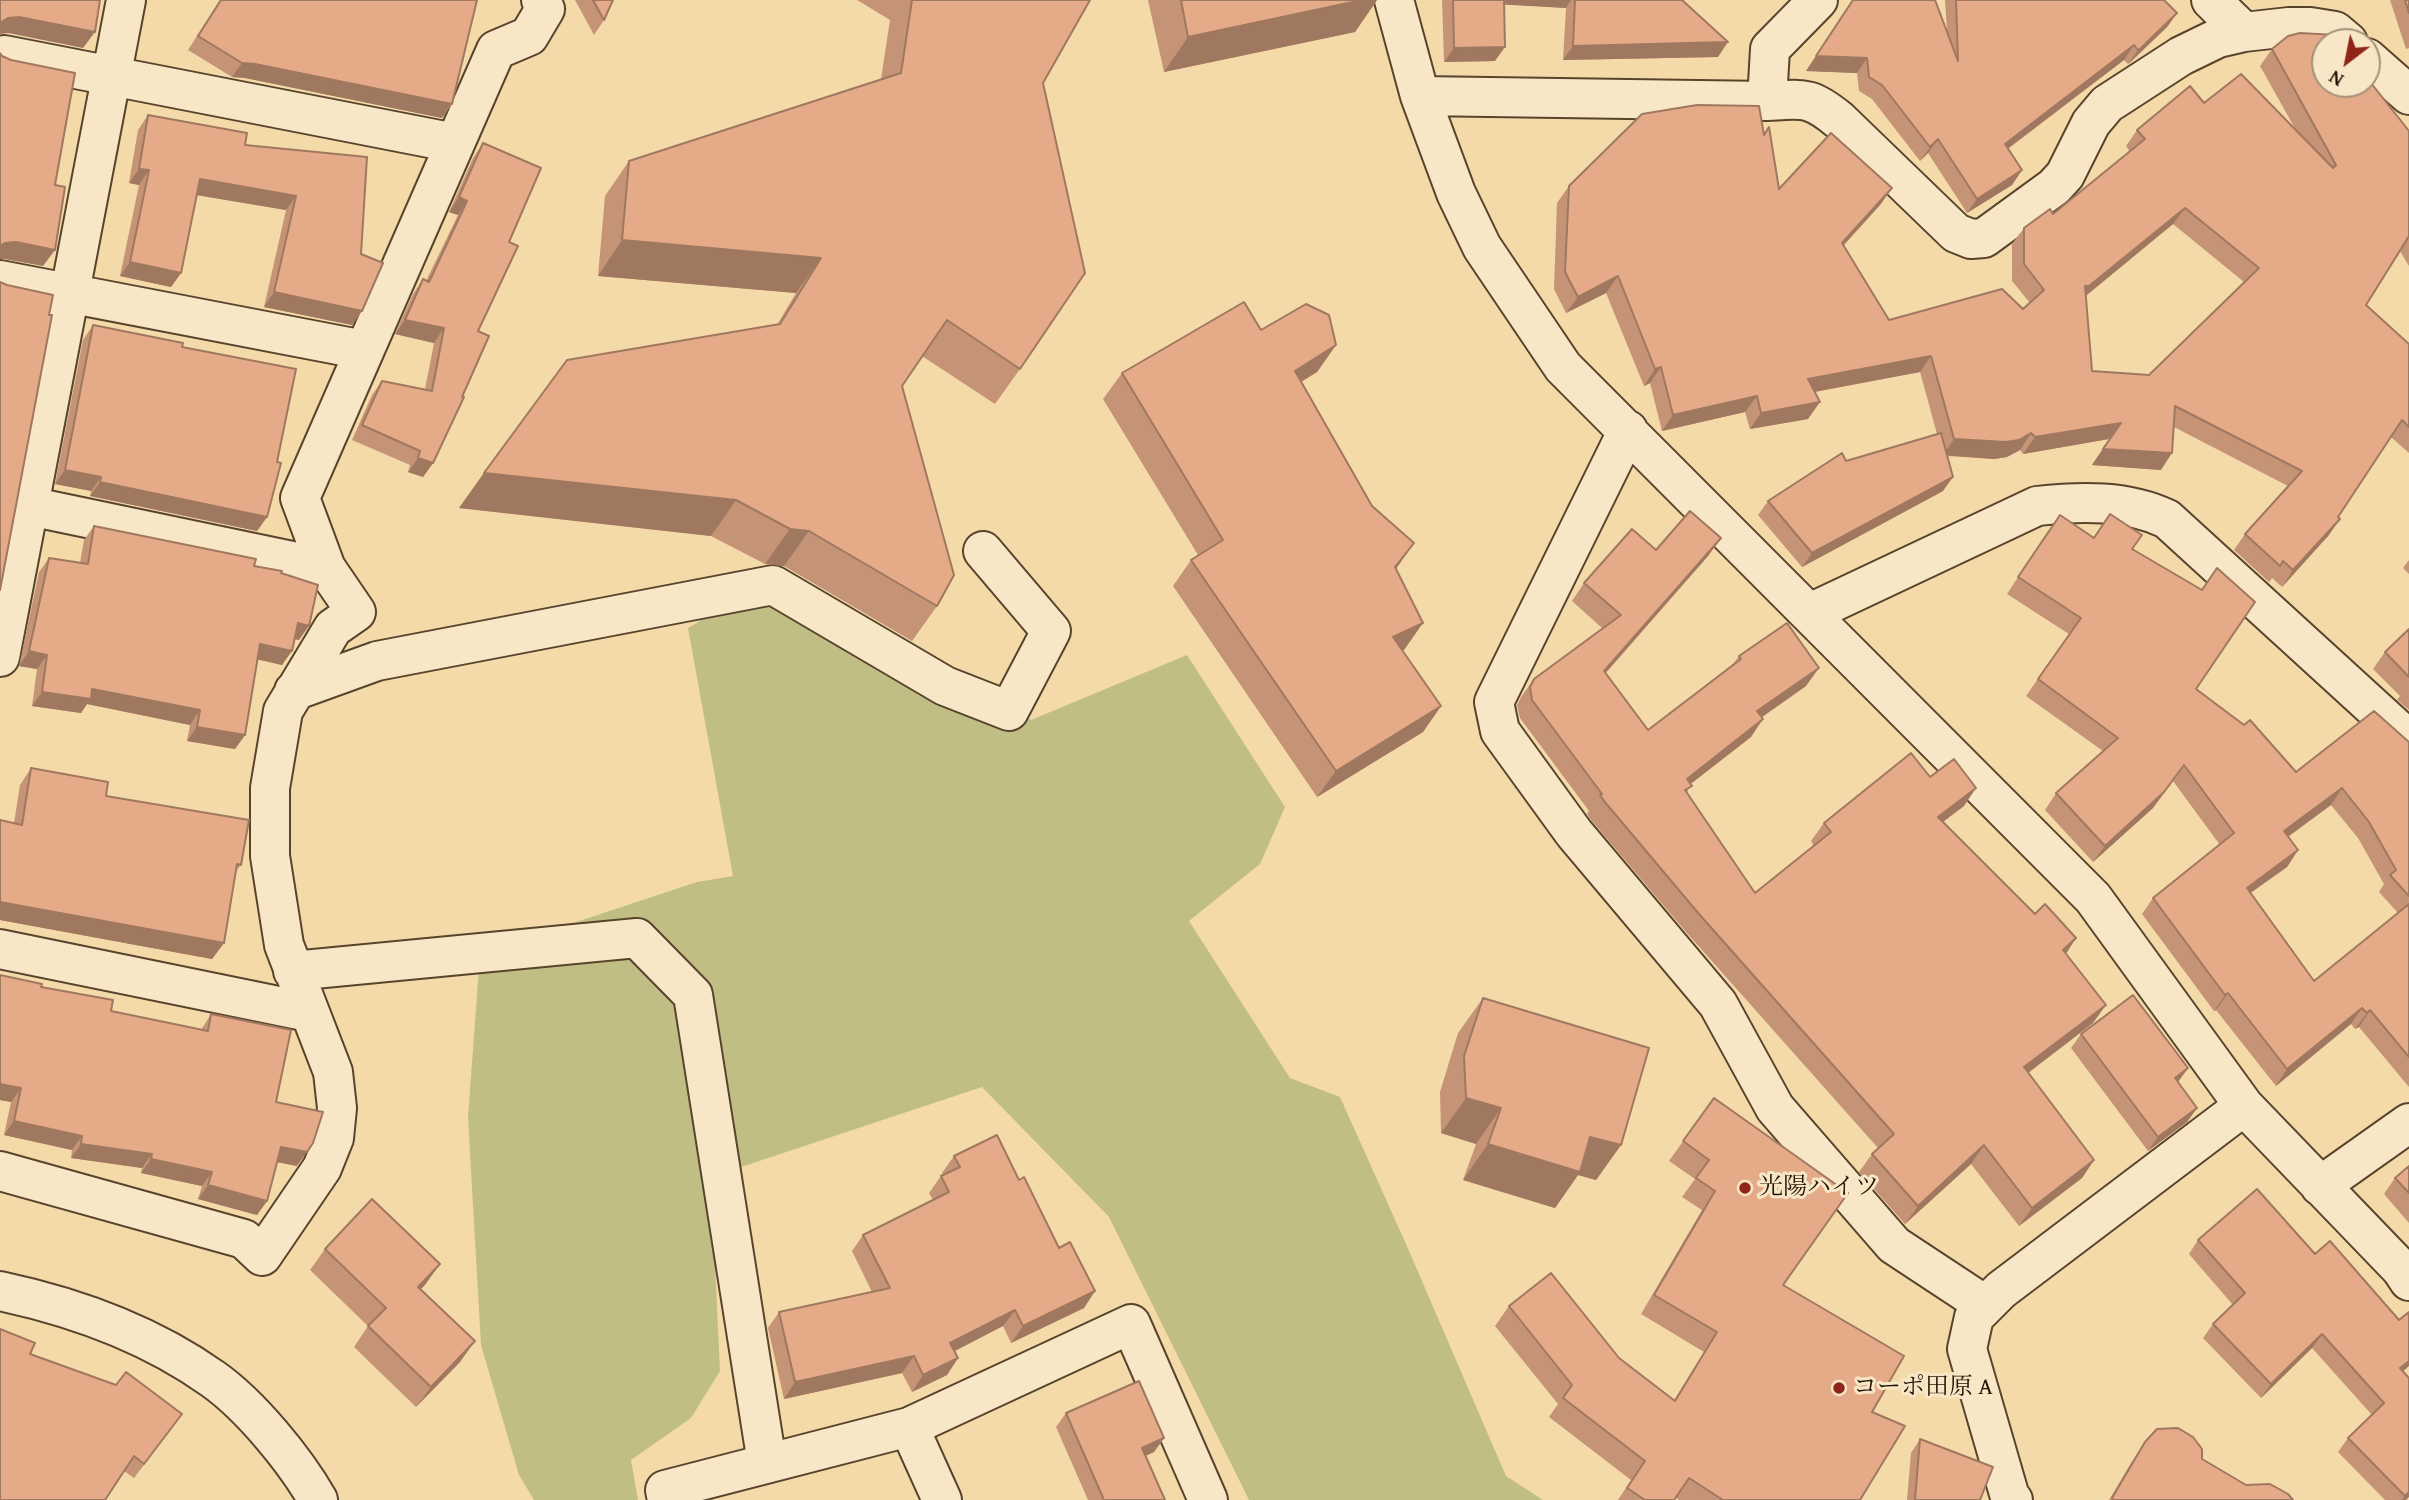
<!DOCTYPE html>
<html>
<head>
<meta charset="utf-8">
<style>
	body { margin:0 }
	#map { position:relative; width:2409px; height:1500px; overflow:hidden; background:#f5daa9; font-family:"Gentium Book Plus",serif }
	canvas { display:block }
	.north { position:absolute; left:2311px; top:28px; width:70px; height:70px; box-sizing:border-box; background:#f8e7c7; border:2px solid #a39279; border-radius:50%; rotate:212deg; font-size:19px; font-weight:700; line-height:28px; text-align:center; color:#241203 }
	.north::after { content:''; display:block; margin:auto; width:24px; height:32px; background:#8f2418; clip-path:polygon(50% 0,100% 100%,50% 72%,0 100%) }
</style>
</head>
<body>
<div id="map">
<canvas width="2409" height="1500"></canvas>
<div class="north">N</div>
</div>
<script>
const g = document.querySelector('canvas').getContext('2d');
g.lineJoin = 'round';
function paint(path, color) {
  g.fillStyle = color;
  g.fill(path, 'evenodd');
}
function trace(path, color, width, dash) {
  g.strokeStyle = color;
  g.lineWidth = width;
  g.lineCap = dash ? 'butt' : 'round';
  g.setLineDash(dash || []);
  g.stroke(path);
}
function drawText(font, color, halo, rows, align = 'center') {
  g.font = font + ' "Gentium Book Plus","Noto Serif JP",serif';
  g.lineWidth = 6;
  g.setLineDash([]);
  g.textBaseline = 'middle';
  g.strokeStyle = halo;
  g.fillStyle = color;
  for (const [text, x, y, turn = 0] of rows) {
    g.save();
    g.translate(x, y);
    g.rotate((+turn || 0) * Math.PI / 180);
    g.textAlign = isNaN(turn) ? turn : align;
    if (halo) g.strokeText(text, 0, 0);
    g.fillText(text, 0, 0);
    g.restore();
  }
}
paint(new Path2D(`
	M778,575L1031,720L1187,655L1285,807L1260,864L1189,921L1290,1078L1340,1097L1406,1244L1506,1476L1543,1500H1249L1109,1217L982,1087L711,1177L720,1371L691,1418L631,1460L638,1500H534L519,1475L481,1345L468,1117L480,954L697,882L733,876L688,628Z`), '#c0be85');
const minor = new Path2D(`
	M1394,0L1420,96L1456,193L1482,247L1563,367L2093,898L2244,1106L2401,1269L2409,1281
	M2211,0L2244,32
	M4,55L455,143
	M2367,58L2409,95
	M1420,96L1767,101C1804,99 1810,96 1839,120L1956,233L1971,239L1984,238L2054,187L2065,175L2091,123L2107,104L2181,56L2218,38L2244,32L2289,27H2310L2335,31L2348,42
	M1767,101L1770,49L1818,0
	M0,280L364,350
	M1628,430L1494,702L1500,731L1574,833L1718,1004L1775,1108L1894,1245L1985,1305
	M29,506L326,568
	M1810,613L2037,506C2081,501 2127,500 2167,519L2409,740
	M0,657L126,0
	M294,691L377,661L773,585L945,686L1009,711L1051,631L983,551
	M0,949L308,1012
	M293,971L637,938L693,995L767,1463
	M0,1171L244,1239L262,1256L322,1168L334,1138L337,1108L333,1072L284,945L270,856V788L283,711L333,628L356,612L326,568L300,498L496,50L529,36L545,9L541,0
	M2320,1186L2409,1123
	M0,1291C75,1307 150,1334 213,1379C251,1406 295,1460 318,1500
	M909,1427L942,1500
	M667,1500L665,1490L909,1427L1131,1324L1208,1500
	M2013,1500L2010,1497L1967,1349L1974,1317L2001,1290L2244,1106`);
trace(minor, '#58442c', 42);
trace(minor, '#f8e7c7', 38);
paint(new Path2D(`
	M220,0H477L452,104L442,118L245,78L232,77L188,50Z
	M575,0H613L604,20L594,35Z
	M857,0H1090L1043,83L1020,369L995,404L922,356L902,386L937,606L912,641L784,566L765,564L711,536L459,508L484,473L777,325L796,293L598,276L605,196L629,161L881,79L890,20Z
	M1148,0H1377L1355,32L1164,72Z
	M1437,0H1682L1718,57L1563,60L1566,8L1504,4L1495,61L1444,62L1442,0Z
	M1853,0L1947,30L1945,0H2164L2177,13L2167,27L2131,62L2128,64L2124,60L2008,149L2022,170L2012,185L1967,213L1928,153L1920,161L1872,99L1859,91L1857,73L1806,71Z
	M2390,0H2409V48L2406,49Z
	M2325,42L2409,131V266L2400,251L2366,305L2409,344V453L2391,437L2338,517L2340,519L2328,536L2282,587L2272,578L2269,582L2234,550L2245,534L2288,486L2174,427L2161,470L2092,465L2109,439L2023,454L2020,450L2007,457L1994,459L1947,456L1943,491L1802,567L1758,515L1768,501L1846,461L1937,434L1920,372L1815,392L1808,419L1750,429L1745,412L1662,431L1650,383L1644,386L1606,293L1566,313L1554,289L1557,203L1569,186L1764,134L1779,189L1892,188L1880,205L1843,246L1889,320L2023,309L2030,303L2012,281V244L2024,228L2053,214L2130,152L2126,146L2137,130L2204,103L2297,132L2260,66L2272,49ZM2173,224L2244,282L2149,375L2092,371L2086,296Z
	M148,115L245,145L361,254L362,311L352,325L264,307L286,210L197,195L181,273L171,287L120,276L139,185L129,183L138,130Z
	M483,143L509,242L478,331L433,463L423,477L408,472L410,465L352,440L372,395L382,381L425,389L434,343L395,334L413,294L423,279L426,281L458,215L449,212L473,158Z
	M93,325L182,347L277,462L267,517L257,531L90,496L91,491L55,484L83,340Z
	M1261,330L1336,345L1317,372L1301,382L1396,569L1404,650H1402L1441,706L1423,732L1317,797L1173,586L1191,560L1198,555L1103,399L1122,373Z
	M2110,514L2132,549L2196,689L2296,772L2406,740L2409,742V1087L2359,1027L2355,1029L2351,1024L2276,1086L2216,1010L2214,1011L2142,914L2153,898L2220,845L2173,781L2153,808L2093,862L2045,810L2056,793L2103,751L2026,696L2069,634L2007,594L2048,531L2094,537ZM2331,805L2358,838L2384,884L2379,892L2398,913L2314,981L2250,893L2287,867L2298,850L2288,836Z
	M94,526L281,573L299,640L294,639L282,665L258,659L245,735L235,749L187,741L190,725L87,704L81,713L32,706L37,669L19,666L39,572L49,558L80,563L84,540Z
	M1721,538L1708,556L1606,673L1648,730L1733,664L1739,656L1806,686L1762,717L1751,737L1690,784L1687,793L1755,893L1814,846L1811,841L1824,823L1930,777L1964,806L1943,822L2066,954L2093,1023L2028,1073L2094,1160L2082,1178L2019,1226L1971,1164L1905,1224L1859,1172L1872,1154L1878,1148L1686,932L1591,820L1587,814L1589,811L1520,718L1517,705L1521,697L1534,679L1602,628L1572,601L1584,583L1656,550Z
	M2409,560V574L2403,568Z
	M2409,629V710L2397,700L2400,696L2373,669L2385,652Z
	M31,768L106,796L241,865L236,871L224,943L212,959L0,920V820L14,823L20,785Z
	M0,975L41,987L111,1011L201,1030L211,1014L276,1102L297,1166L277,1162L267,1201L257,1215L198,1199L202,1186L141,1173L142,1168L71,1158L72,1150L4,1135L11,1102L0,1100Z
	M1483,998L1621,1145L1596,1180L1578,1175L1555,1208L1463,1180L1476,1144L1441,1133L1440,1092L1458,1033Z
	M2081,1034L2188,1068L2178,1082L2197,1108L2187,1122L2148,1151L2071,1048Z
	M1714,1098L1783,1285L1872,1412L1860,1500H1679L1676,1498L1674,1500H1618L1631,1480L1549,1417L1558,1404L1495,1326L1509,1306L1619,1358L1674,1400L1704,1352L1641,1314L1702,1210L1682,1197L1695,1179L1669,1161Z
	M954,1156L1019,1180L1059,1248L1095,1291L1084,1308L1011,1343L1003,1326L955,1351L958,1358L947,1375L912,1392L902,1373L784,1399L768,1328L779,1312L872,1292L852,1251L863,1235L933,1200L929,1193L941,1176L944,1175L942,1173Z
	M2409,1166V1223L2384,1194L2395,1178Z
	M2198,1240L2403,1372L2406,1500H2385L2338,1452L2348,1438L2372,1415L2312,1348L2261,1398L2203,1338L2213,1324L2233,1305L2189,1254Z
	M325,1249L440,1264L421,1289L460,1362L416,1407L354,1347L368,1326L310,1270Z
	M30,1354L172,1428L134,1478L124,1471Z
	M1066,1413L1164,1438L1154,1452L1145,1456L1165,1500H1088L1056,1427Z
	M1920,1439L1980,1500H1907L1911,1453Z
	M2145,1442L2202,1459L2246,1485L2293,1500H2109L2131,1463Z`), '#c59376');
paint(new Path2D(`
	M1362,0H1377L1355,32L1164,72L1188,37Z
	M1496,0H1571L1566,8L1493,4Z
	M2177,13L2167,27L2128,64L2138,50Z
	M19,17L95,32L83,48L8,33L0,34V23L8,18Z
	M1728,42L1718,57L1563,60L1573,46Z
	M2134,45L2124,60L1995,158L2005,144Z
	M1505,47L1495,61L1444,62L1454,48Z
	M1816,56L1867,58L1857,73L1806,71Z
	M242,63L255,64L452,104L442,118L245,78L232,77Z
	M1938,139L1928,153L1920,161L1930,147Z
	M139,169L149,170L139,185L129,183Z
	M2022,170L2012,185L1967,213L1977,199Z
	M200,179L296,196L286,210L190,194Z
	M1892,188L1880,205L1830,260L1842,243Z
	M459,197L467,201L458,215L449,212Z
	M2185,208L2173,224L2078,302L2085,286Z
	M622,240L821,258L796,293L598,276Z
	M16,242L55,250L43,266L4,259H0V246L5,243Z
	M130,262L181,273L171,287L120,276Z
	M1618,276L1606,293L1566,313L1578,297Z
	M274,292L362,311L352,325L264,307Z
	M405,320L444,328L434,343L395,334Z
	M1336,345L1317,372L1276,397L1295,371Z
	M1931,356L1920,372L1797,395L1808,379Z
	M1661,367L1650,383L1644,386L1655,369Z
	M1757,396L1745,412L1662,431L1673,415Z
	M1820,402L1808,419L1750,429L1761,413Z
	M2121,423L2109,439L2023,454L2035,437Z
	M2031,433L2020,450L2007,457L1994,459L1943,455L1954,439Z
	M2103,449L2172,453L2161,470L2092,465Z
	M418,458L433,463L423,477L408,472Z
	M65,470L101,477L91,491L55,484Z
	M484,473L736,500L711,536L459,508Z
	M1953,477L1943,491L1802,567L1812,553Z
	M100,482L267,517L257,531L90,496Z
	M2340,519L2328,536L2282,587L2293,570Z
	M790,529L809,531L784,566L765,564Z
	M1721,538L1708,556L1591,689L1604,671Z
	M1414,543L1396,569L1395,567Z
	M298,623L309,626L299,640L288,637Z
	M1423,623L1404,650L1374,663L1393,637Z
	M260,644L292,651L282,665L251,658Z
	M29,651L47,655L37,669L19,666Z
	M1819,668L1806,686L1745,729L1757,711Z
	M92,689L200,710L190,725L87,704L81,713L32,706L42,692Z
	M1441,706L1423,732L1317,797L1336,771Z
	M1763,719L1751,737L1674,797L1687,779Z
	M197,727L245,735L235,749L187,741Z
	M2184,765L2153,808L2093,862L2105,846Z
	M1976,788L1964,806L1925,835L1938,817Z
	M2342,788L2331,805L2273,848L2284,831Z
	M2298,850L2287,867L2235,904L2247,888Z
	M0,902L224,943L212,959L0,920Z
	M2076,938L2064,957L2063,950Z
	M2228,993L2216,1010L2214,1011L2225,995Z
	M2106,1005L2093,1023L2011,1086L2024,1067Z
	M2362,1008L2351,1024L2276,1086L2287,1069Z
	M2370,1010L2359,1027L2355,1029L2367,1013Z
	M2188,1068L2178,1082L2175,1078Z
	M0,1084L21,1088L11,1102L0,1100Z
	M1466,1098L1501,1108L1476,1144L1441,1133Z
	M2197,1108L2187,1122L2148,1151L2158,1137Z
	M14,1121L82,1136L72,1150L4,1135Z
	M1590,1137L1621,1145L1596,1180L1578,1175L1555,1208L1463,1180L1488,1144Z
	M81,1144L152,1154L142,1168L71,1158Z
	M1984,1145L1971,1164L1905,1224L1918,1206Z
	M281,1147L307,1152L297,1166L271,1161Z
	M151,1159L212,1172L202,1186L141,1173Z
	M2094,1160L2082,1178L2019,1226L2032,1208Z
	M208,1185L267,1201L257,1215L198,1199Z
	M440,1264L425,1285L403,1307L418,1287Z
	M1095,1291L1084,1308L1011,1343L1023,1326Z
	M1015,1310L1003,1326L939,1359L950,1343Z
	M2322,1334L2312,1348L2261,1398L2271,1384Z
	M475,1341L460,1362L416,1407L431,1387Z
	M914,1356L902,1373L784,1399L795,1382Z
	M958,1358L947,1375L912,1392L923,1375Z
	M2409,1361V1366L2390,1383L2400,1368Z
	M1164,1438L1154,1452L1132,1462L1142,1448Z
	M2409,1492V1497L2406,1500H2402Z`), '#a07860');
const building = new Path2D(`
	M0,0H100L95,32L19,17L8,18L0,23Z
	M221,0H477L452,104L255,64L242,63L198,36Z
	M593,0H613L604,20Z
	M912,0H1090L1043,83L1085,273L1020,369L947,320L902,386L954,575L937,606L809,531L790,529L736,500L484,473L567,360L780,324L821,258L622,240L629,161L901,73Z
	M1181,0H1362L1188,37Z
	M1453,0H1504L1505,47L1454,48Z
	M1575,0H1682L1728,42L1573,46Z
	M1853,0H1935L1958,61L1956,0H2164L2177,13L2141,48L2138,50L2134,45L2005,144L2022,170L1977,199L1938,139L1930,147L1882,85L1869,77L1867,58L1816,56Z
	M2405,0H2409V13Z
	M2300,33L2336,35L2341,42H2325V84H2367V78L2409,131V236L2366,305L2409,344V427L2402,420L2338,517L2340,519L2293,570L2283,561L2280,566L2245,534L2302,471L2175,406L2172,453L2103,449L2121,423L2035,437L2031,433L2019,440L2006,442L1954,439L1931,356L1808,379L1820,402L1761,413L1757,396L1673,415L1661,367L1655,369L1618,276L1578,297L1565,272L1569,186L1642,114L1697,105L1759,106L1764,135L1769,127L1779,189L1831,133L1892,188L1842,243L1889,320L2002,289L2023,309L2044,290L2024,264V228L2050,209L2053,214L2145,139L2137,130L2190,86L2204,103L2241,74L2333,168L2336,165L2272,49L2288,36ZM2185,208L2259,268L2149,375L2092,371L2085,286H2089Z
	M0,53L2,56L11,60L75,73L55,185L65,187L55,250L16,242L5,243L0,246Z
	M148,115L247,133L245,145L367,157L361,254L383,263L362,311L274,292L296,196L200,179L181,273L130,262L149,170L139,169Z
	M483,143L541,168L509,242L518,246L478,331L489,336L462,397H464L433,463L418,458L420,451L362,425L382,381L432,391L444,328L405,320L423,279L429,282L467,201L459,197Z
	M0,282L7,285L53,295L49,315H52L0,590Z
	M1244,302L1261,330L1306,304L1329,315L1336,345L1295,371L1372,506L1414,543L1395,567L1423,623L1393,637L1441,706L1336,771L1191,560L1223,540L1122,373Z
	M93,325L183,343L182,347L296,369L277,462L281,463L267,517L100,482L101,477L65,470Z
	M1941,433L1953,477L1812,553L1768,501L1842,453L1846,461Z
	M1690,511L1721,538L1604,671L1648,730L1741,659L1739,656L1787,623L1819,668L1757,711L1763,719L1687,779L1692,786L1685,790L1755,893L1831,832L1824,823L1911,753L1930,777L1954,759L1976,788L1938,817L2035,914L2045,904L2076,938L2063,950L2106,1005L2024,1067L2094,1160L2032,1208L1984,1145L1918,1206L1872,1154L1894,1134L1699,914L1604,801L1600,795L1602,794L1532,700L1530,687L1534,679L1621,615L1584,583L1632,529L1656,550Z
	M2110,514L2142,535L2132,549L2202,590L2217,568L2255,602L2196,689L2244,725L2250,720L2296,772L2374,711L2409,742V896L2390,875L2396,870L2369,822L2342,788L2284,831L2298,850L2247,888L2314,981L2409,904V1057L2370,1010L2367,1013L2362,1008L2287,1069L2228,993L2225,995L2153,898L2234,833L2184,765L2164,792L2105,846L2056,793L2118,738L2038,679L2081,618L2018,577L2060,515L2094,538Z
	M94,526L256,559L254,566L282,571L281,573L318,585L309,626L298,623L292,651L260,644L245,735L197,727L200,710L92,689L91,699L42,692L47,655L29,651L49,558L88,564Z
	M2409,629V677L2385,652Z
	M31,768L108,782L106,796L249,820L241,865L237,864L224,943L0,902V820L22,825Z
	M0,975L42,984L41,987L113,1000L111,1011L208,1031L211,1014L291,1030L276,1102L323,1112L313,1143L307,1152L281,1147L267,1201L208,1185L212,1172L151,1159L152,1154L81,1144L82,1136L14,1121L21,1088L0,1084Z
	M2133,995L2188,1068L2175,1078L2197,1108L2158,1137L2081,1034Z
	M1483,998L1649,1048L1621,1145L1590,1137L1580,1172L1488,1144L1501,1108L1466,1098L1464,1056Z
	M1714,1098L1848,1193L1783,1285L1904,1356L1872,1412L1905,1426L1860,1500H1723L1689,1478L1674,1500H1645L1627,1488L1645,1461L1563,1398L1572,1385L1509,1306L1551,1273L1619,1358L1675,1401L1717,1332L1654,1295L1715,1191L1696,1178L1709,1160L1683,1141Z
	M997,1135L1019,1180L1024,1177L1059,1248L1070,1242L1095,1291L1023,1326L1015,1310L950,1343L958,1358L923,1375L914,1356L795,1382L779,1312L890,1288L863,1235L949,1192L941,1176L960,1167L954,1156Z
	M2409,1166V1193L2395,1178Z
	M2257,1189L2315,1254L2330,1241L2399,1320L2409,1312V1361L2400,1368L2409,1378V1492L2405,1496L2348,1438L2384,1403L2322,1334L2271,1384L2213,1324L2245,1293L2198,1240Z
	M372,1199L440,1264L418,1287L475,1341L431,1387L368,1326L386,1308L325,1249Z
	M0,1329L35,1343L30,1354L116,1385L126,1372L182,1414L144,1464L134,1456L105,1500H0Z
	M1139,1381L1164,1438L1142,1448L1165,1500H1104L1066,1413Z
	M2178,1428L2193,1437L2202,1449V1459L2246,1485L2270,1484L2288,1494L2293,1500H2114L2112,1498L2145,1442L2157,1429Z
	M1920,1439L1993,1467L1980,1500H1915Z`);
paint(building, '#e5ab89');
trace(building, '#a07860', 2);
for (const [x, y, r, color] of [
	[1745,1188,7,"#8f2418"],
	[1839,1388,7,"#8f2418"]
]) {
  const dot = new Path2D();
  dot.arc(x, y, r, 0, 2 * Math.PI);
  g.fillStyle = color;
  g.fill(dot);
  trace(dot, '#f8e7c7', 2.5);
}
drawText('24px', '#241203', '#f8e7c7', [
	["光陽ハイツ",1759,1188],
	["コーポ田原 A",1853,1388]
], 'left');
</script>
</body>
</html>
